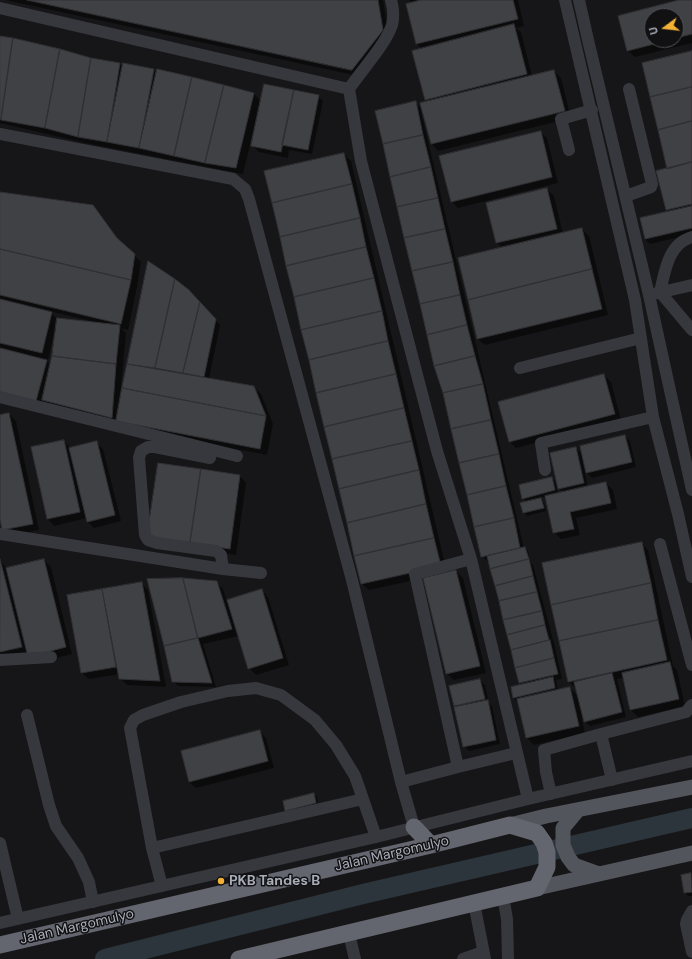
<!DOCTYPE html>
<html>
<head>
<meta charset="utf-8">
<style>
	body { margin:0 }
	#map { position:relative; width:692px; height:959px; overflow:hidden; background:#161618; font-family:"DM Sans",sans-serif }
	canvas { display:block }
	.north { position:absolute; left:644px; top:8px; width:40px; height:40px; box-sizing:border-box; background:#111113; border:1px solid #4d4f55; border-radius:50%; rotate:255deg; font-size:11px; font-weight:700; line-height:16px; text-align:center; color:#a8adb8 }
	.north::after { content:''; display:block; margin:auto; width:14px; height:18px; background:#f2b134; clip-path:polygon(50% 0,100% 100%,50% 72%,0 100%) }
</style>
</head>
<body>
<div id="map">
<canvas width="692" height="959"></canvas>
<div class="north">U</div>
</div>
<script>
const g = document.querySelector('canvas').getContext('2d');
g.lineJoin = 'round';
function paint(path, color) {
  g.fillStyle = color;
  g.fill(path, 'evenodd');
}
function trace(path, color, width, dash) {
  g.strokeStyle = color;
  g.lineWidth = width;
  g.lineCap = dash ? 'butt' : 'round';
  g.setLineDash(dash || []);
  g.stroke(path);
}
function drawText(font, color, halo, rows, align = 'center') {
  g.font = font + ' "DM Sans",sans-serif';
  g.lineWidth = 3;
  g.setLineDash([]);
  g.textBaseline = 'middle';
  g.strokeStyle = halo;
  g.fillStyle = color;
  for (const [text, x, y, turn = 0] of rows) {
    g.save();
    g.translate(x, y);
    g.rotate((+turn || 0) * Math.PI / 180);
    g.textAlign = isNaN(turn) ? turn : align;
    if (halo) g.strokeText(text, 0, 0);
    g.fillText(text, 0, 0);
    g.restore();
  }
}
paint(new Path2D(`
	M5,0H383L389,37L358,76Z
	M409,0H518L524,26L516,28L521,32L532,76L554,71L561,78L571,118L438,151L432,144L428,102L426,99L422,49L417,44L407,4L412,3Z
	M683,0H692V43L635,57L628,51L619,16ZM652,16H676V40H652Z
	M0,37L90,59L120,64L123,67L124,64L154,70L157,74L254,94L261,101L318,96L323,101L312,154L289,150L288,158L259,152L252,145L257,120H256L243,174L85,143L0,123Z
	M692,52V234L650,244L645,239L670,213L667,210L657,172L668,169Z
	M415,102L420,107L524,548H525L528,551L531,563L533,565L555,647L562,679L556,680L558,690L570,688L578,696L576,688L569,682L641,543L648,550L673,666L677,670L685,706L638,717L631,710L624,678L617,679L626,717L590,726L582,719L585,733L534,745L527,738L519,700L517,701L514,698L522,685L519,683L489,561H487L482,556Z
	M540,132L547,138L558,183L458,208L452,202Z
	M344,154L351,161L447,573L456,571L463,578L486,673L454,680L447,674L424,578L369,590L362,584Z
	M547,189L554,196L563,234L582,229L589,236L608,315L485,345L478,339L459,259L503,248L497,243Z
	M0,193L99,213L122,244L141,262L137,287L128,330L121,328L126,333L120,398H121L148,262L206,310L220,325L209,379L254,387L261,394L273,424L267,455L124,427L49,407L44,401L43,407L0,393ZM49,311L95,322V323L57,319ZM54,334H56L51,365L44,358L48,360Z
	M604,375L611,382L621,420L516,448L509,441Z
	M9,414L16,421L39,530L10,536L0,514V416Z
	M625,436L630,441L636,467L592,478L587,473L581,446Z
	M63,441L71,448L96,442L103,449L121,521L94,528L87,521V518L54,526L48,519Z
	M576,448L581,453L588,487L606,483L613,490L617,509L576,518L580,535L561,539L554,532L546,496L540,498L544,503L546,511L527,516L524,512L527,503L523,498L552,478L555,481L558,494L563,493L559,488Z
	M240,476L246,483L236,555L155,543Z
	M0,560L7,569L44,560L51,567L72,654L35,663L0,660Z
	M216,582L223,589L227,601L262,590L268,597L289,665L256,675L249,668L239,636L203,644L216,687L178,686L173,681Z
	M141,583L148,590L166,687L127,685L120,678V674L89,679L82,673L68,596Z
	M480,680L485,685L489,703L492,706L500,744L469,751L464,746L457,708L455,705Z
	M259,731L266,738L274,768L196,788L189,782Z
	M313,794L317,797L319,806L289,813L286,810Z
	M690,874L692,876V896H688L685,893L682,876Z`), '#0007');
trace(new Path2D(`
	M105,959L363,894L692,818`), '#2c353c', 20);
const building = new Path2D(`
	M27,0H378L383,30L352,70Z
	M421,0H513L518,19L416,44L406,4Z
	M679,0H692V34L676,38V16H652V40H670L627,51L618,16Z
	M514,24L527,74L425,100L412,51Z
	M0,36L13,38L1,120L0,119Z
	M13,38L60,49L45,128L1,120Z
	M60,49L91,58L78,137L45,128Z
	M692,51V87L650,97L642,63Z
	M91,58L120,63L107,142L78,137Z
	M123,63L154,69L139,148L107,142Z
	M157,69L192,77L174,156L139,148Z
	M554,70L565,111L431,144L420,103Z
	M192,77L224,85L205,163L174,156Z
	M264,84L294,90L281,152L251,146Z
	M224,85L254,93L236,168L205,163Z
	M692,87V121L658,130L650,97Z
	M294,90L319,95L308,150L282,145Z
	M416,101L423,135L383,144L375,111Z
	M692,121V162L667,169L658,130Z
	M541,131L552,177L451,202L439,156Z
	M423,135L431,167L390,177L383,144Z
	M344,153L352,184L272,203L264,171Z
	M692,162V204L666,210L656,171Z
	M431,167L438,198L397,207L390,177Z
	M352,184L360,218L280,237L272,203Z
	M547,188L557,229L496,243L486,203Z
	M0,192L93,205L117,238L135,254L131,280L0,249Z
	M438,198L445,229L404,238L397,207Z
	M692,206V228L645,239L640,218Z
	M360,218L366,247L286,266L280,237Z
	M582,228L592,269L468,300L458,258Z
	M445,229L453,262L412,271L404,238Z
	M366,247L374,278L294,297L286,266Z
	M0,249L131,280L121,324L0,295Z
	M148,261L175,279L155,368L127,364Z
	M453,262L460,295L420,304L412,271Z
	M592,269L602,309L477,339L468,300Z
	M374,278L382,311L301,330L294,297Z
	M175,279L189,290L200,302L183,373L155,368Z
	M460,295L467,325L427,335L420,304Z
	M0,299L52,312L42,353L0,343Z
	M200,302L216,319L204,377L183,373Z
	M382,311L388,341L309,360L301,330Z
	M57,318L120,325L116,364L52,356Z
	M467,325L475,356L434,366L427,335Z
	M388,341L396,374L316,393L309,360Z
	M0,348L47,360L36,401L0,392Z
	M52,356L116,364L112,418L42,400Z
	M475,356L483,384L443,393L434,366Z
	M127,364L254,386L266,416L122,388Z
	M396,374L404,408L324,427L316,393Z
	M604,374L615,414L509,442L498,402Z
	M483,384L491,420L451,429L443,393Z
	M122,388L266,416L260,449L116,421Z
	M404,408L412,441L332,459L324,427Z
	M9,413L33,524L2,530L0,519V415Z
	M491,420L499,454L459,463L451,429Z
	M625,435L632,462L586,473L580,446Z
	M64,440L80,512L47,519L31,447Z
	M97,441L115,515L87,522L69,448Z
	M412,441L419,470L339,489L332,459Z
	M576,447L584,483L558,489L550,453Z
	M499,454L506,486L467,495L459,463Z
	M158,463L201,469L190,543L147,537Z
	M201,469L240,475L230,549L190,543Z
	M419,470L426,504L347,523L339,489Z
	M552,477L555,490L522,499L519,485Z
	M606,482L611,503L570,512L574,529L553,533L545,496Z
	M506,486L514,518L474,527L467,495Z
	M541,498L544,508L523,513L520,503Z
	M426,504L434,538L354,556L347,523Z
	M514,518L520,548L481,557L474,527Z
	M434,538L441,566L361,584L354,556Z
	M642,542L651,583L551,605L542,563Z
	M525,547L529,559L490,569L487,556Z
	M0,559L22,647L0,652Z
	M44,559L66,647L28,657L6,568Z
	M529,559L533,576L495,586L490,569Z
	M456,570L480,666L446,674L423,578Z
	M533,576L537,592L499,601L495,586Z
	M183,578L198,638L164,646L147,579Z
	M183,578L217,581L232,629L198,638Z
	M142,582L160,681L119,679L102,589Z
	M651,583L658,620L559,641L551,605Z
	M102,589L116,667L81,673L67,595Z
	M262,589L283,658L248,669L227,600Z
	M537,592L542,611L503,620L499,601Z
	M542,611L545,625L507,635L503,620Z
	M658,620L667,660L568,682L559,641Z
	M545,625L549,640L511,650L507,635Z
	M198,638L212,683L172,682L164,646Z
	M550,640L554,658L515,668L511,650Z
	M554,658L558,674L519,683L515,668Z
	M670,662L679,699L630,710L622,673Z
	M612,673L622,712L584,722L574,682Z
	M553,677L555,688L513,698L511,687Z
	M480,679L485,699L454,706L449,686Z
	M570,687L579,726L526,738L517,699Z
	M488,700L496,740L463,747L454,707Z
	M260,730L268,761L189,782L181,751Z
	M314,793L316,803L285,811L283,801Z
	M691,873L692,892L684,893L681,875Z`);
paint(building, '#404145');
trace(building, '#303034', 1);
trace(new Path2D(`
	M391,0C393,7 394,17 392,25C386,44 361,71 349,89L361,161L437,451L471,559L528,799
	M565,0L635,300L653,417L678,514L692,577
	M579,0L588,40L649,295L692,490
	M0,8L349,89
	M0,134L233,179L245,189L249,199L352,580L401,782L414,827
	M569,150L561,119L592,110
	M626,196L651,187L652,184L629,89
	M692,237C668,244 665,271 660,292L692,330
	M653,294L692,285
	M520,368L641,338
	M0,397L237,456
	M210,458L155,447H148L141,451L139,458L145,535L148,540L157,543L216,551L221,555L223,569
	M545,470L541,443L653,417
	M0,534L223,569L261,573
	M660,544L692,665
	M0,660L51,657
	M27,715L49,805L56,826L78,858L89,882L93,902
	M458,767L516,753
	M612,780L601,734L686,712L692,705
	M401,782L458,767L415,574L471,559
	M551,794L546,772L544,750L601,734
	M0,843L18,919
	M152,848L363,799
	M162,886L152,848L130,728L134,720L143,715L181,702L228,691L256,688L281,695L315,720L336,745L355,776L376,837
	M503,896L507,919L508,959
	M474,903L485,959
	M692,911L687,920L686,924L692,952
	M0,923L376,837L528,799L692,761
	M349,934L355,959
	M463,959L483,952`), '#37383d', 12);
trace(new Path2D(`
	M578,810L563,828V845L568,857L574,865L599,874
	M510,825L546,816L692,787
	M537,888L692,853`), '#53555c', 15);
trace(new Path2D(`
	M414,827L431,845
	M0,945L431,845L510,825L537,833L544,843L547,852V867L537,888L239,959`), '#63666e', 17);
for (const [x, y, r, color] of [
	[221,881,4,"#f2b134"]
]) {
  const dot = new Path2D();
  dot.arc(x, y, r, 0, 2 * Math.PI);
  g.fillStyle = color;
  g.fill(dot);
  trace(dot, '#111113', 1.5);
}
drawText('14px', '#a8adb8', '#111113', [
	["Jalan Margomulyo",392,854,-13],
	["Jalan Margomulyo",77,927,-13]
]);
drawText('bold 14px', '#a8adb8', '#111113', [
	["PKB Tandes B",229,881]
], 'left');
</script>
</body>
</html>
